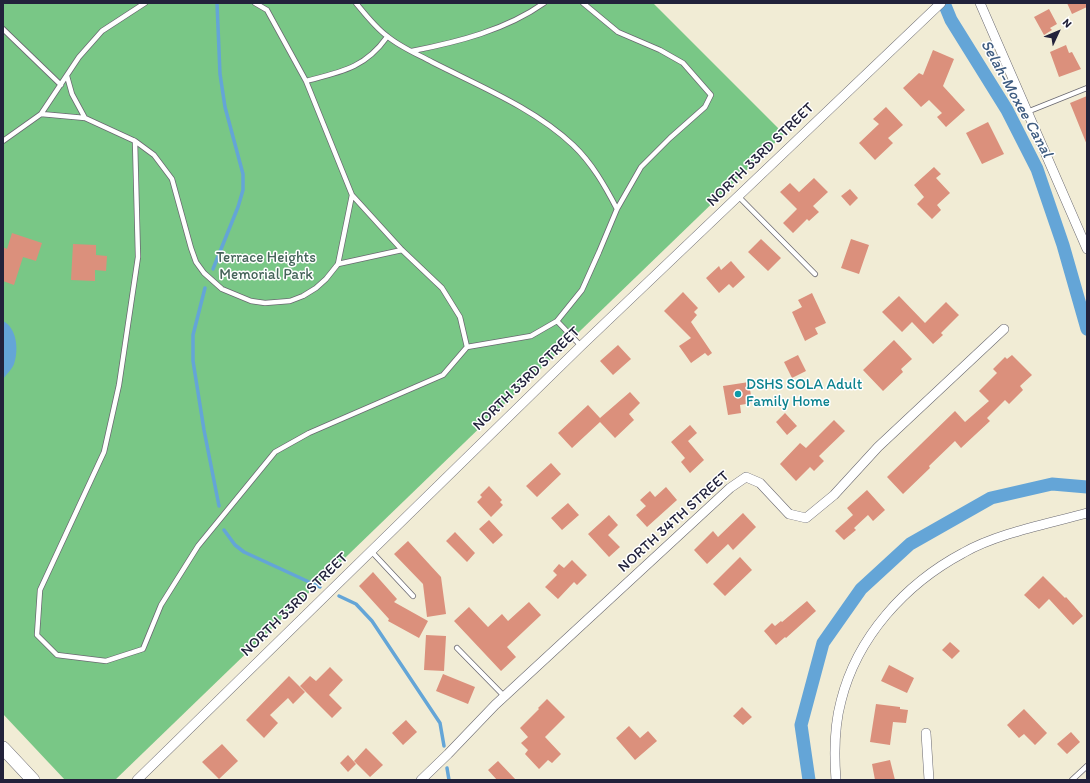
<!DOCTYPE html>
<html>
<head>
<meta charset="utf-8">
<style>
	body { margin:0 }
	#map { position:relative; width:1090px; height:783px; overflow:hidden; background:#f1ecd5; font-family:Itim,sans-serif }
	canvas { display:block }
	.frame { position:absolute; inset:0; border:4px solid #22223b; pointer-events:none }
	.north { position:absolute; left:1038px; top:12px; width:40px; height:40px; -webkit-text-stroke:3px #fff; paint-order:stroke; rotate:46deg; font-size:11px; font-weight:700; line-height:16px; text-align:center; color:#22223b }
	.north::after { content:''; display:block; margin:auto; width:14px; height:18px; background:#22223b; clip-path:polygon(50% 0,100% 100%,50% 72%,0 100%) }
</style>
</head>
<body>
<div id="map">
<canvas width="1090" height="783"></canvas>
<div class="frame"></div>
<div class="north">N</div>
</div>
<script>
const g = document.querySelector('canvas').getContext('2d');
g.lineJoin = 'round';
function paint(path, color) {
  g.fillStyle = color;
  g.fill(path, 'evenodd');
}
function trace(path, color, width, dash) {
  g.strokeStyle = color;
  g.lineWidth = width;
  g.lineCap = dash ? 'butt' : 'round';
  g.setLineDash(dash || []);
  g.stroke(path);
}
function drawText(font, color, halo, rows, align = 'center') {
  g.font = font + ' Itim,sans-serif';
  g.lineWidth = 3;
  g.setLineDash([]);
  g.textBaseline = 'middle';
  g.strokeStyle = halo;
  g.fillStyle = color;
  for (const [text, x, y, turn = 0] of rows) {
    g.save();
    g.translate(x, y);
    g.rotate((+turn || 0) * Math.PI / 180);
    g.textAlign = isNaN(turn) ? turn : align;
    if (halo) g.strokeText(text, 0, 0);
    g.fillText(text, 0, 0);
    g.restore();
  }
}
paint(new Path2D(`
	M3,3H653L784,134L115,780H65L3,714Z`), '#79c786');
paint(new Path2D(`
	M3,321C17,328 19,350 14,364C12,369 6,375 3,379Z`), '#64a5d7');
trace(new Path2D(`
	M213,269L238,207L243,190V174L225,107L220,74L217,3
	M205,288L193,335V361L204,430L219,506
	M224,530L235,545L244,552L320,587
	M339,596L356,604L372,621L440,723L444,746
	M447,768L449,780`), '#64a5d7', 3.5);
trace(new Path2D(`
	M944,3L951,20L1007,110L1037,169L1063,245L1087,329
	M809,780L801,725L823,643L861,589L910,544L991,498L1052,484L1087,487`), '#64a5d7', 13);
paint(new Path2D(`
	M1067,3H1087V7L1072,14Z
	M1049,9L1057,24L1050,28L1052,30L1044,35L1034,17Z
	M1066,45L1069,53L1072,52L1081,69L1059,77L1050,52Z
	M933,50L954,59L943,86L965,110L946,127L937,117L942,113L929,100L921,107L903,88L919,73L923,75Z
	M1087,96V145L1070,103Z
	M886,107L903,125L888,138L893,143L875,160L859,143L879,124L873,119Z
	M988,122L1004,154L982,164L966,133Z
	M934,167L941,174L936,178L950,193L937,205L941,210L932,219L917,204L924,197L914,185Z
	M814,178L828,192L813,206L819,212L809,221L807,219L793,233L783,223L797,209L780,192L790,183L799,192Z
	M850,189L858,198L850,206L841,196Z
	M12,233L42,243L36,261L23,257L14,285L3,281V247L7,249Z
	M761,239L781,258L768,271L748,252Z
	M851,239L869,245L859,274L841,268Z
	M73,244L96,245V255L107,256L106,271L95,270V281L71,280Z
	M731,261L745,277L733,288L729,284L719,293L706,278L719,266L721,270Z
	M683,292L698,308L694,312L697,315L691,322L712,353L708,356L705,353L691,363L679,346L691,338L664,311Z
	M812,293L826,323L815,328L818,334L805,341L792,312L802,307L798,300Z
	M899,296L925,323L946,302L959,315L941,333L943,335L933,344L912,322L902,332L882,312Z
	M894,340L912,359L901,369L903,372L883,391L863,370Z
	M618,345L631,359L613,375L600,361Z
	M798,355L806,371L792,378L784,362Z
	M1012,355L1032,375L1020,386L1023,390L1009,404L1005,400L987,418L990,421L961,448L955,441L929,466L930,468L903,494L887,477L955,411L965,422L989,401L979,391L997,373L993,369L1005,357L1007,359Z
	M749,382L752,403L740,405L741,413L728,415L723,386Z
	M630,392L640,403L629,414L634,420L615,438L600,422L572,448L558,433L588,405L600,418Z
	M785,413L797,426L787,435L776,422Z
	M834,420L845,431L819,456L824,461L814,471L810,467L796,481L780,464L800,443L806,448Z
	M690,425L697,433L688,441L704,460L690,473L681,462L685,458L671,442Z
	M551,463L561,474L537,497L526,486Z
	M489,486L502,500L500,502L503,505L491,517L477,502L482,497L480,495Z
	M666,487L677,500L647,527L636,515L646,506L640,500L650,491L655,497Z
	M867,490L885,510L873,521L868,515L854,528L856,530L844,540L835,531L853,515L847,508Z
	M568,503L579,515L562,530L551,518Z
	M743,513L756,527L733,550L728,544L707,564L694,550L713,531L718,537Z
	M609,515L618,525L608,535L620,547L609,557L588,534Z
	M489,520L503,535L493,544L479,529Z
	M455,532L475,553L467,562L446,541Z
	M408,541L441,577L446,614L427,617L423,584L394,554Z
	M740,557L752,570L725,596L713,584Z
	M572,560L587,575L577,585L574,582L558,599L545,587L557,575L553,571L559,564L564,568Z
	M373,572L397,599L394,602L428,621L419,638L388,621L389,619L359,586Z
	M1043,576L1065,598L1066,597L1083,616L1073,625L1049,599L1039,609L1024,595Z
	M807,601L816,611L786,638L785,637L776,645L764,631L772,623L775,626L781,621L782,622Z
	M529,602L541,615L507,647L516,657L501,671L454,621L469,607L488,627L502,614L508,621Z
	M426,635L446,636L444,671L424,670Z
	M950,642L960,651L952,659L942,650Z
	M889,665L914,678L907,693L881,681Z
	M330,667L343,680L329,695L342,708L332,718L300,686L310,676L316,681Z
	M443,674L475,687L468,704L436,691Z
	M289,676L305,692L293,704L288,698L270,715L278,723L264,738L246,720Z
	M547,699L565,717L545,737L561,754L552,763L548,760L539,769L525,754L528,750L521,743L528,737L520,728L539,709L538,708Z
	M876,704L900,707V709L908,710L906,723L893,722L890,745L870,742Z
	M742,707L752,717L743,725L733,716Z
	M1024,709L1047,733L1035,745L1024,734L1019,738L1007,725Z
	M406,720L417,732L403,745L392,733Z
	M629,726L640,738L648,731L657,741L635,760L616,738Z
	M1071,732L1080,742L1067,754L1057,744Z
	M222,744L238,761L219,779L202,762Z
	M366,748L383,765L370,777L354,761Z
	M348,755L356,764L348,772L340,763Z
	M890,760L895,780H875L872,764Z
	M498,761L516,780H497L488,770Z`), '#db907c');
const service = new Path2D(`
	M255,3L267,10L306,81L352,195L402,250L442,288L460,317L467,347L531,336L557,321L581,346
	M356,3C365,14 375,27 387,36C400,47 417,54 432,62C479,86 534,108 573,145C592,163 605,186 617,209
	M3,29L61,85
	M412,51C458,42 506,30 544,3
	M67,76L72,94L85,118
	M306,81C341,72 365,68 387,37
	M1027,112L1087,88
	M41,114L85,118L135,141L138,257L119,385L104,452L40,590L37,635L57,655L106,661L143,649L161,605L198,546L275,452L309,433L443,375L467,347
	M3,141L41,114L79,57L102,31L145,3
	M135,141L154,155L172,179L191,248L196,262L204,273L222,289L251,301L265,303L290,301L303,296L316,288L326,279L338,264L352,195
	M738,196L815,274
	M338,264L402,250
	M557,321L582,290L599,252L617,209L641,167L670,138L705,107L711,95L683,63L660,50L618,32L583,3
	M371,551L413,596
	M457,648L505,697
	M1072,780L1087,766`);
const minor = new Path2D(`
	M980,3L1087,249
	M926,733L929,780
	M137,780L581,346L941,3
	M421,780L448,754L495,705L730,488L746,477L760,483L789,514L806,518L834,495L878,447L1004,329
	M836,780C834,754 834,727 841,701C857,637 905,584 963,553C998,533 1048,524 1087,513`);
const secondary = new Path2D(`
	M3,748L33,780`);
trace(service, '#6a6971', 6);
trace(minor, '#6a6971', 10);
trace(secondary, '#6a6971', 14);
trace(service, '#fff', 4.5);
trace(minor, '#fff', 9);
trace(secondary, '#fff', 13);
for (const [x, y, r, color] of [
	[738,394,4,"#0f9aa8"]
]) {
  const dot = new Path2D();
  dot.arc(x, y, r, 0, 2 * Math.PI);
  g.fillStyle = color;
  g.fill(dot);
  trace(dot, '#fff', 1.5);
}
drawText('15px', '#22223b', '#fff', [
	["NORTH 33RD STREET",761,155,-44],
	["NORTH 33RD STREET",527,379,-44],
	["NORTH 34TH STREET",674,522,-42],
	["NORTH 33RD STREET",295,605,-44]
]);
drawText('15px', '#456459', '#fff', [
	["Terrace Heights",266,258],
	["Memorial Park",266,275]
]);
drawText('15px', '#0d838f', '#fff', [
	["DSHS SOLA Adult",746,385],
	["Family Home",746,402]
], 'left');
drawText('italic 16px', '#405d81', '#fff', [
	["Selah-Moxee Canal",1016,99,61]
]);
</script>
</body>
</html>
